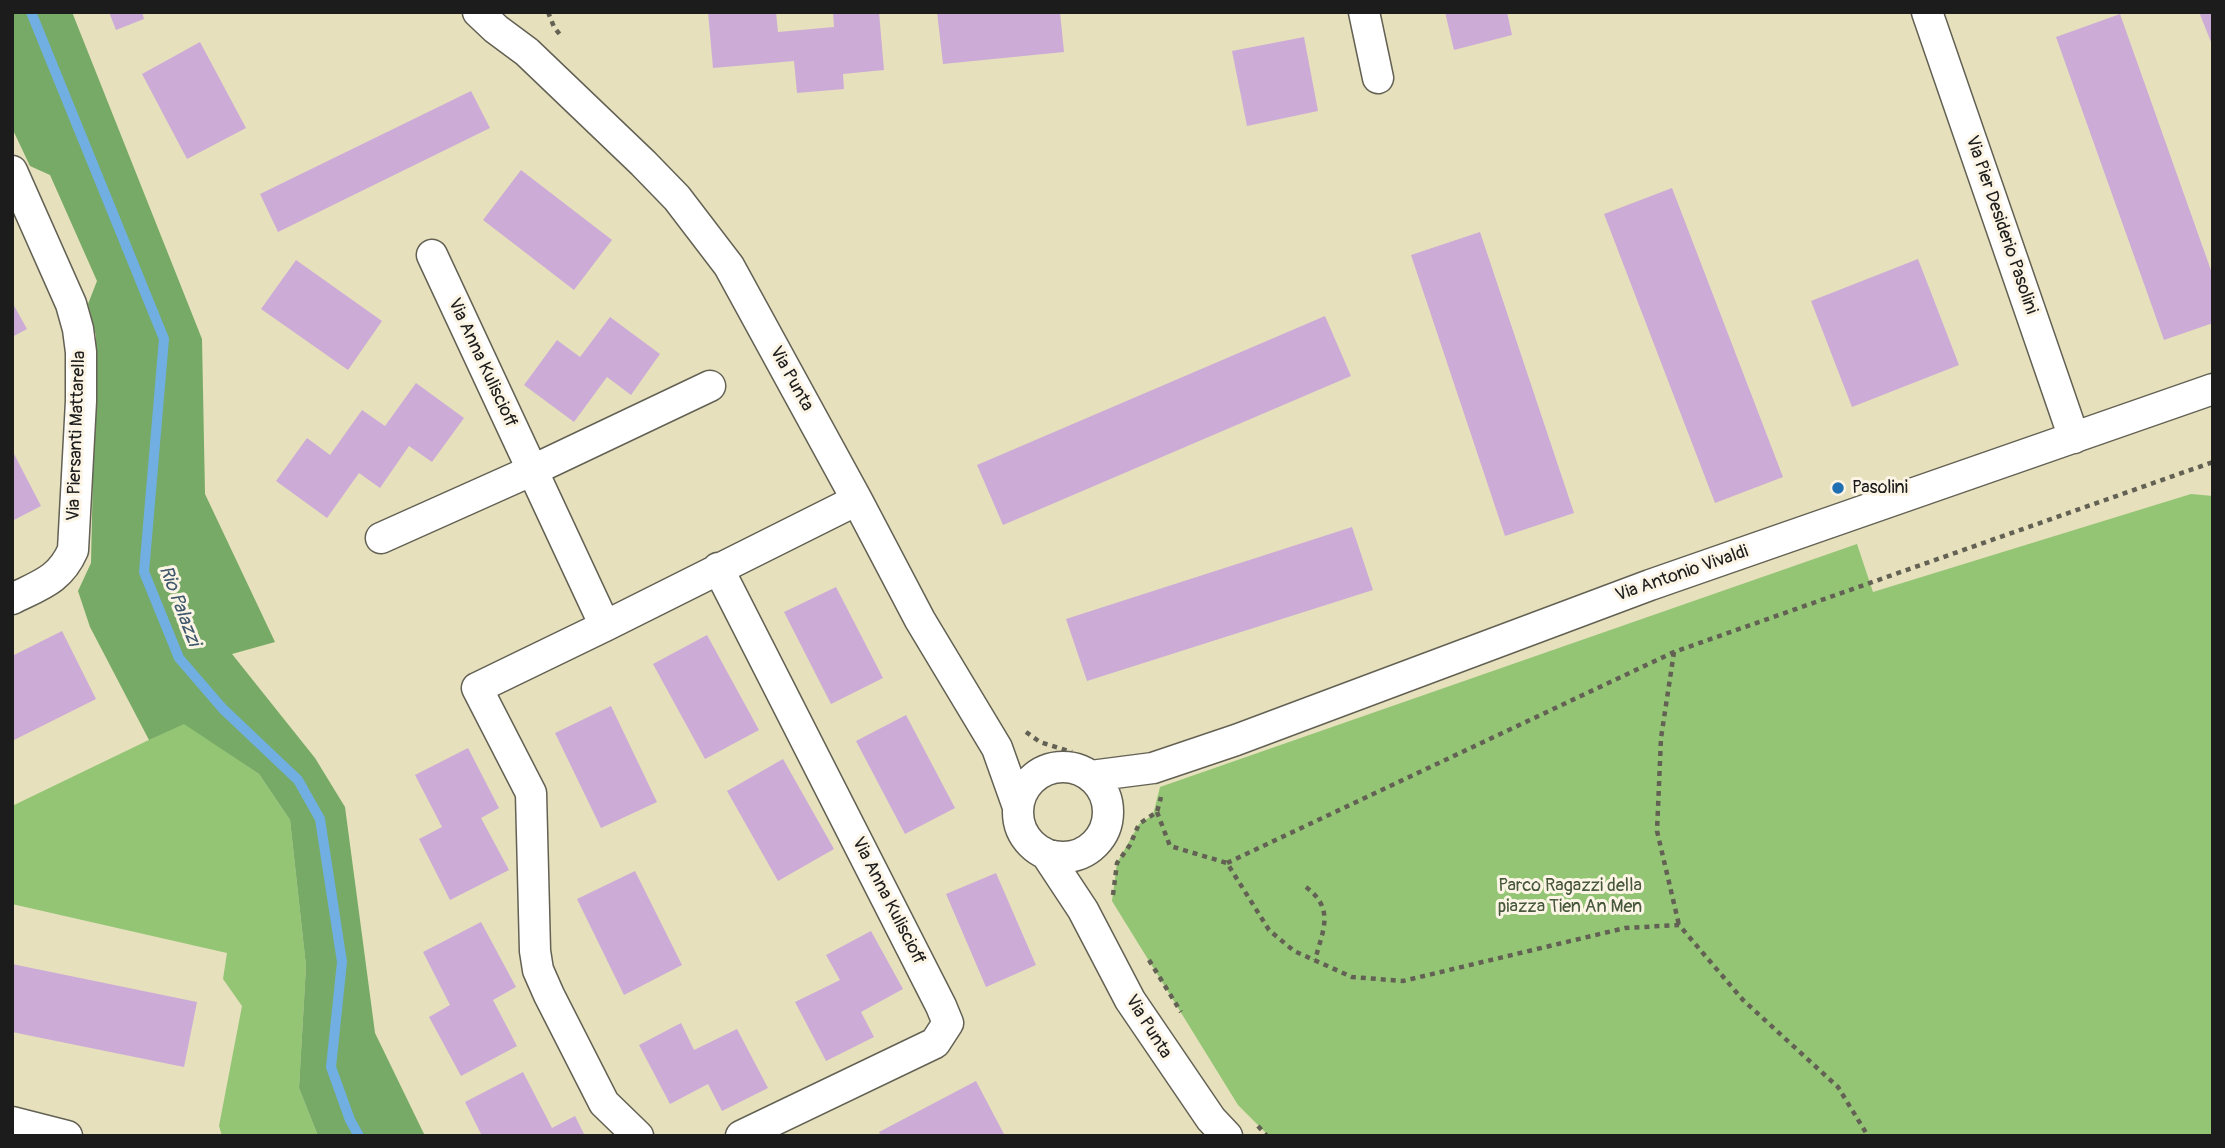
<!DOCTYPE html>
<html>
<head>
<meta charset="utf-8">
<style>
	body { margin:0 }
	#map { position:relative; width:2225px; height:1148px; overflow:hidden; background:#e6e0bc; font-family:Pangolin,sans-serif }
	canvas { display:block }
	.frame { position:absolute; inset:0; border:14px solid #1c1c1c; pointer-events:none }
</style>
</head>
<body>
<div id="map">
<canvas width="2225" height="1148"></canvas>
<div class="frame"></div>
</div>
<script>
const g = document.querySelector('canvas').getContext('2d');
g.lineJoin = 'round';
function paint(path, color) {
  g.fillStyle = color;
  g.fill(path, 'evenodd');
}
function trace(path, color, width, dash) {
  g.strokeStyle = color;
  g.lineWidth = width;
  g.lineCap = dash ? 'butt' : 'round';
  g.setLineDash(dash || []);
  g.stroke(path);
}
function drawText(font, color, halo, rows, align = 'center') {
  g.font = font + ' Pangolin,sans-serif';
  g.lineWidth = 6;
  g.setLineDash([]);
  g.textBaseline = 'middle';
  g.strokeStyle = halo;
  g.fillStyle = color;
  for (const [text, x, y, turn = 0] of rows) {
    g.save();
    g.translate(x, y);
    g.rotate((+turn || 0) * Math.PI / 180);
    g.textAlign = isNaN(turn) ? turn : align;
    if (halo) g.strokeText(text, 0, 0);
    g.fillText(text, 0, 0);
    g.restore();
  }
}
paint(new Path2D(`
	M2191,494L2213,496V1136H1269L1238,1105L1112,901L1117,863L1139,824L1153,815L1160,787L1857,544L1873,592Z
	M184,723L259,774L290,820L306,966L299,1088L318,1136H222L219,1126L242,1006L223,979L227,953L12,904V806Z`), '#93c575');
paint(new Path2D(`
	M12,12H72L202,339L205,494L275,642L232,654L315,758L345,807L375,1033L425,1136H318L299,1088L306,966L290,820L259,774L184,724L149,740L90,627L78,591L91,563L96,336L88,304L97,281L50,175L30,166L12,128Z`), '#76aa66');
trace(new Path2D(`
	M31,12L164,339L144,572L179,658L223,709L298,780L320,819L342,962L331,1067L350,1120L359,1136`), '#71afe3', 10);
paint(new Path2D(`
	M109,12H142L144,19L116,30Z
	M708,12H776L778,32L834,27L833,12H879L884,70L843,74L844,89L797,93L794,61L713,68Z
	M937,12H1060L1064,52L943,64Z
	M1445,12H1507L1512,35L1454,50Z
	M2199,12H2213V47Z
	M2120,14L2213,276V323L2164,340L2056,37Z
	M1304,37L1318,111L1247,126L1232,51Z
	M200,42L246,128L187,159L142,74Z
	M471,91L490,128L278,232L260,194Z
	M521,170L612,240L574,290L483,220Z
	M1672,188L1783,477L1715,503L1604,214Z
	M1480,232L1574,513L1505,536L1411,255Z
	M1918,259L1959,365L1852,407L1811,301Z
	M296,260L382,321L348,370L261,309Z
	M12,302L27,329L12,337Z
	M1325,316L1351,376L1003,525L977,465Z
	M610,317L660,354L631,395L607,377L574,422L524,385L557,340L580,357Z
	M416,383L464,418L432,462L409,446L380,488L359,473L327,518L276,481L307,438L330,455L362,410L385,426Z
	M12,450L41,506L12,521Z
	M1352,527L1373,590L1087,681L1066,619Z
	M836,587L883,678L831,704L784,612Z
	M62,631L96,699L12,741V656Z
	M707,635L759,730L705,759L653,664Z
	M611,706L657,802L601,828L555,733Z
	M906,715L955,808L905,834L856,741Z
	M468,748L499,808L481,818L509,870L450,900L419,839L442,827L415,775Z
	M783,759L834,849L778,881L727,791Z
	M635,871L682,965L624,995L577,899Z
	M996,873L1036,965L986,987L946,894Z
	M481,922L516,987L493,1000L517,1046L461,1076L429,1017L450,1005L423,952Z
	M871,931L903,989L861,1012L874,1037L826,1061L795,1002L840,980L826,955Z
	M12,964L197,1002L184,1067L12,1032Z
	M681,1023L694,1050L737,1029L768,1088L722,1111L708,1084L670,1104L639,1045Z
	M523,1072L552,1128L575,1116L585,1136H482L465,1102Z
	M976,1081L1005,1136H881L879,1132Z`), '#ccacd7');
const street = new Path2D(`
	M478,12L496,29L527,52L643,163L677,198L729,266L857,500L920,620L997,748L1018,807
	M1364,12L1378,78
	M1927,12L2074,438
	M12,171L71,304L78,329L81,352V401L73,550C60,580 40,585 12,599
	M432,255L605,626
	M381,538L533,470L710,386
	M718,568L941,1006L948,1023L935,1043L741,1136
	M1018 812a45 45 0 1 1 90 0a45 45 0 1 1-90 0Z
	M1091,776L1153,768L1236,740L1650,585L2213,389
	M1046,854L1083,910L1130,1000L1211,1119L1227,1136
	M12,1122L67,1136
	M638,1136L604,1103L549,995L538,970L535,951L531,793L477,688L605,626L857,500`);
trace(street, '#636154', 33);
trace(new Path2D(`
	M548,12L554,27L561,36
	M1674,652L1661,738L1657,831L1679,925
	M1026,732L1040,742L1072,752
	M1157,812L1170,846L1227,863L1269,930L1294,951L1352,977L1403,981L1625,928L1679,925L1743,1000L1838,1087L1868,1136
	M1227,863L1674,652L2213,462
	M1306,887C1335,909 1323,930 1315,960
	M1113,895L1117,863L1130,845L1139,824L1157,812L1161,797
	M1149,960L1181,1012
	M1258,1126L1267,1136`), '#636154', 4.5, [5, 5]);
trace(street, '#fff', 30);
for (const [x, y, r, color] of [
	[1838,488,7,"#1f6fb2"]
]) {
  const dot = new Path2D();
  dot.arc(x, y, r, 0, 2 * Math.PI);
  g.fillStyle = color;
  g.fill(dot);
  trace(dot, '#fcf5e5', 2.5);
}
drawText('18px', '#1c1c1c', '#fcf5e5', [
	["Via Pier Desiderio Pasolini",2001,225,71],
	["Via Anna Kuliscioff",482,363,65],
	["Via Punta",791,379,61],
	["Via Piersanti Mattarella",77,436,-88],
	["Via Antonio Vivaldi",1682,574,-19],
	["Via Anna Kuliscioff",888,901,63],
	["Via Punta",1148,1027,58]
]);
drawText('18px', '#1c1c1c', '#fcf5e5', [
	["Pasolini",1852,488]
], 'left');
drawText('18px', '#46573b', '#fcf5e5', [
	["Parco Ragazzi della",1570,886],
	["piazza Tien An Men",1570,907]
]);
drawText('italic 19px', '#3e576c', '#fcf5e5', [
	["Rio Palazzi",179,606,69]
]);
</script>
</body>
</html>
